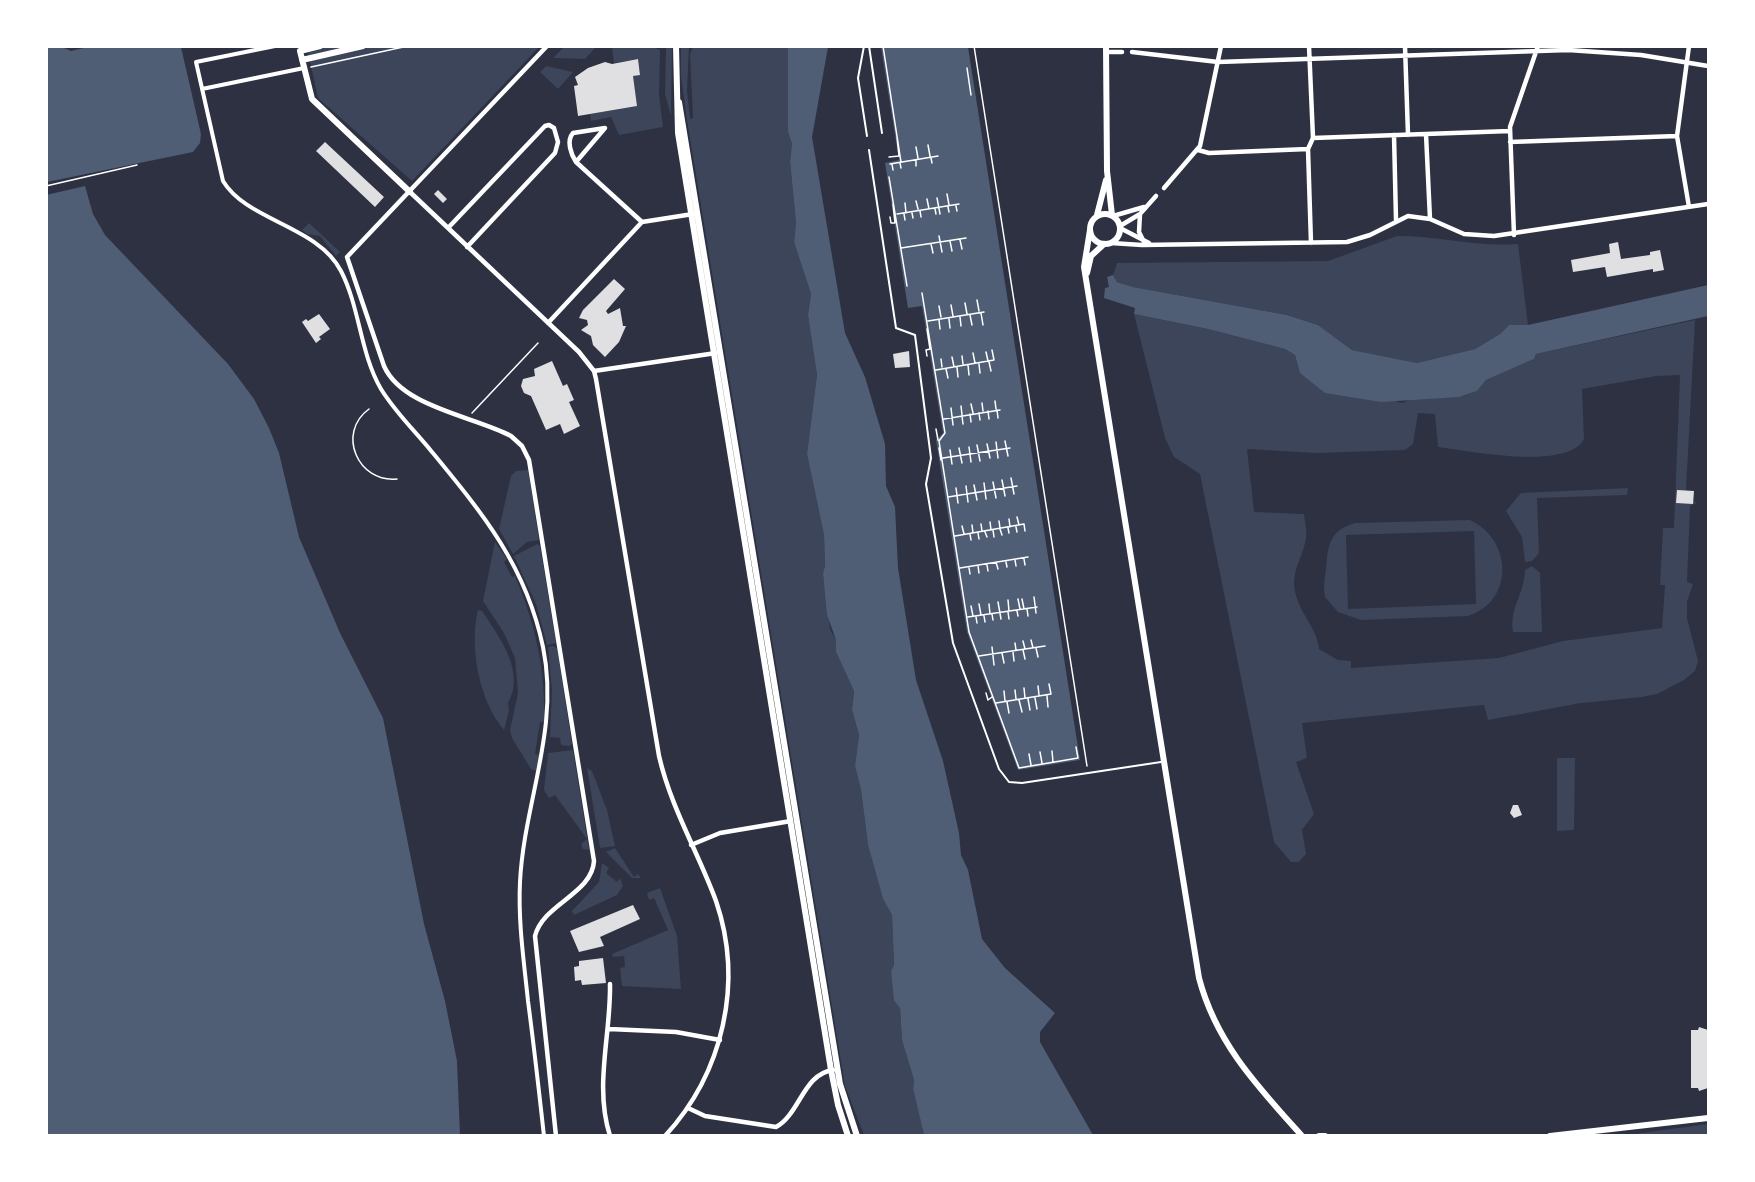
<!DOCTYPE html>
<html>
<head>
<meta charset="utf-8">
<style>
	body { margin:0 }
	#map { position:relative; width:1755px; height:1182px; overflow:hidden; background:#2d3142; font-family:Quicksand,sans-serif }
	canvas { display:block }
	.frame { position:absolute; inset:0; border:48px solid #fff; pointer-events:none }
</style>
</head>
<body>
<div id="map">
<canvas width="1755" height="1182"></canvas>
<div class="frame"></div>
</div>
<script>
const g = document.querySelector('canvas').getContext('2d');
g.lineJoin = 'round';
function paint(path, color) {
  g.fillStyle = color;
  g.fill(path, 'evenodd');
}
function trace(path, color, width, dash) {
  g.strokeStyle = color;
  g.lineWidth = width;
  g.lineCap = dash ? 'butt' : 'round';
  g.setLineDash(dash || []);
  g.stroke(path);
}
paint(new Path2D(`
	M307,47H539L412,181L318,98Z
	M564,47V46L596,47L585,59L553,58Z
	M612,47H653L660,50L659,94L663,127L619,135L611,117L591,121L590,114L637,106L633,76L640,73L638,59L614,63Z
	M666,47H672L671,116L665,94Z
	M681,47H689L687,90L690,119L693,118L690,54L693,47H788V132L792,144L790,161L796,223L794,242L811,294L808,315L817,375L807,454L824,535L825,566L823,573L830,629L836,640V652L854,691L852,710L859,735L855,767L861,790L868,845L883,899L892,915L894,965L891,971L900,1008L902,1040L914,1080L913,1089L924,1135H864L845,1086L687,120L681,77Z
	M546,66L573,72L558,89L540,72Z
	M309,223L340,252L336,256L320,236L307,234L302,230Z
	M1397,236C1440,236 1475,247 1518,244L1528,325H1509L1500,334L1475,349L1417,363L1352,350L1318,325L1287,315L1133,287L1117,282L1113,275L1117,263L1328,261Z
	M1134,314L1208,329L1285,349L1295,355L1300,373L1402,403L1415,398L1459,397L1477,391L1486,380L1534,359L1536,354L1695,320L1686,490L1696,503L1690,506L1687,582L1693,584L1687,602V618L1698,661L1695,671L1684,680L1657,694L1642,697L1581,703L1488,720L1484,705L1302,723L1307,758L1296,762L1314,814L1302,830L1306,854L1299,862H1291L1274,842L1200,474L1174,457L1165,438ZM1680,375L1674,528H1663L1660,585H1665L1662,628L1563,641L1499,658L1351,668V661L1338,660L1319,649C1317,625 1296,612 1294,584C1294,568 1302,557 1305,543C1308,535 1305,523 1304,514L1254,512L1247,449L1316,453L1405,450L1413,444L1418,413L1435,414L1438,447C1469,451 1567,471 1584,439L1582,389L1656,376Z
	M528,470L539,540L527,542L513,554L499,529L511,476L516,471Z
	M1628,488L1627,495L1537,498L1539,553L1532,561L1525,562L1522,537L1506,511L1521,493Z
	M1470,520C1512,539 1515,601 1468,616L1361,620L1338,612L1325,597C1323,587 1325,578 1326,568C1328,545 1330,529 1356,523ZM1474,531L1476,604L1348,609L1346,535Z
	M495,542L507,559L504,562L512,577L515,576C535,623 546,670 544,722H540L535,754L540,755L536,771L531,769L512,738L510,730L518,693L515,658L504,633L483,601Z
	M537,544L540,546L556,643L547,645L536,604L514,556Z
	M1532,566L1540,573L1542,632H1513C1509,607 1524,596 1525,570Z
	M478,610L482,611C499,637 526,671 508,703L509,711L504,730C479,701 469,647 478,610Z
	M553,646L557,648L572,744L569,746L561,745L560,738L550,737L552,690L548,647Z
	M573,750L589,850L583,849L581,844L587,839L555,795L549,798L544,790L548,753Z
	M1557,758H1575L1574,830L1557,831Z
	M587,768L592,771L607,810L615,846L600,848Z
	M615,848L634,877L638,874L641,878H632L606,852Z
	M602,863L609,868L606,873L617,882L620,878L623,886L617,895L574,915L572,911L599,882Z
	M660,888L677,936L681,989L622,986L620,968L625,967L624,956L613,957L612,954L668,930L654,898L649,900L647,893Z
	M1708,1124V1135H1626Z`), '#3c4559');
paint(new Path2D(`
	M88,47H181L201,134L200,143L193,152L47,182V47H62L71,51Z
	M788,47H828L812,137L845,333L865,377L885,444L886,486L895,507L898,568L916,680L943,761L959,833L961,855L968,870L982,939L1005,968L1055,1013L1040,1032V1042L1093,1135H924L913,1089L914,1080L902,1040L900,1008L894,1000L891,971L894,965L892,915L883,899L868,845L861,790L855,766L859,735L852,710L854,691L836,652V640L827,615L823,573L825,566L824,535L807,454L817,375L808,315L811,294L794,242L796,223L790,161L792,144L788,132Z
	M881,47H968L1080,760L1018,770L967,632L936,440L943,433L922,306L908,308L885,163L899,160Z
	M85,186L93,214L105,235L228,364L254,399L269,428L279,453L299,537L340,633L383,718L424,924L445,1001L457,1061L460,1135H47L46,195Z
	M1113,275L1117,282L1133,287L1287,315L1318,325L1352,350L1417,363L1475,349L1500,334L1509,325H1528L1708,285V316L1536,354L1534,359L1486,380L1477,391L1459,397L1381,402L1325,393L1300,373L1295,355L1285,349L1208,329L1134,314L1135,308L1104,298L1105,288L1109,287L1107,277Z`), '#4f5d75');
paint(new Path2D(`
	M638,59L640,75L633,76L637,106L578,116L574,86L578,85L575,77L588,68L605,62L612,64Z
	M325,142L384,197L375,207L316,151Z
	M438,190L447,199L443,203L434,194Z
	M1618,242L1621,259L1650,255V252L1660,250L1664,270L1653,272V269L1607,277L1605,267L1573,272L1571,260L1610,253L1609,244Z
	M614,279L625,289L606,311L608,314L620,308L623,326H626L619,342L605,357L593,345L591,336L581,330L588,325L587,320L579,318L583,310Z
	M319,314L330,329L319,337L321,339L316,343L302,322L306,319L308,321Z
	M909,351L910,367L895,368L893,354Z
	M552,361L563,386L567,384L574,400L569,402L580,426L564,434L560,424L546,430L531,396L524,393L521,386L523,379L535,376L534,369Z
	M1677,490L1694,491L1693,504L1676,503Z
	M1513,805H1518L1522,815L1514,818L1510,813Z
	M633,905L640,919L600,937L604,946L579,952L570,931Z
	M603,958L606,983L582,985L581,980L575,981L574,967L579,966V961Z
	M1699,1027L1708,1030V1088L1699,1091L1698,1088H1691V1030H1698Z`), '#e0e0e3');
trace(new Path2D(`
	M883,46L901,162
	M974,46L1087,766
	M311,67L408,46
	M967,68L971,95
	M928,145L930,156
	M916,147L918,158
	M889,157L899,156L897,137
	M931,158L932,163
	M916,161V166
	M900,163L901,168
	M890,164L938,156
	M892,164L893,170
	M889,177L907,286
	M46,186L137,165
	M947,194L949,205
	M937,198L940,214
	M927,199L929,209
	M916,201L918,209
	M905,203L906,213
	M956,206L957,211
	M948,207L949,212
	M935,209L936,214
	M920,211L921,217
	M912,213L913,218
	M897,214L959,204
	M904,214L905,220
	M890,217L891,223H895L893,204
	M939,236L942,252
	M960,240L962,249
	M950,241L952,251
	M931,244L933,253
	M901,248L966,238
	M922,293L945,433L939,441L969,632L1019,768L1078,758L1076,747
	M977,300L979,311
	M965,303L967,314
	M951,305L953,316
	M939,306L941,317
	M981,313L983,325
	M970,315L972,325
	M960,317L961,326
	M949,319L950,328
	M939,320L940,329
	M928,321L984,312
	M986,352L988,361
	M973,353L975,363
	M927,356L926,350L930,349L927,329
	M962,356L963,364
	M952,357L954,367
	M941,359L942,367
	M989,362L991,371
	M979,364L980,373
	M968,365L969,375
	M957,367L958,377
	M946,369L948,378
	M936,370L994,360L992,350
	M995,401L996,409
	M982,403L983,411
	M971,404L973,413
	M961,406L962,415
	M951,408L953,425
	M369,409C336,433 358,483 397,479
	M997,410L998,418
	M988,411L989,419
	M472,413L538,343
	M979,413L980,420
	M970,414L971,422
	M962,416L963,424
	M944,419L1000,410
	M936,429L938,440
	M1005,441L1008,456
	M996,442L998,458
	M987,444L990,458
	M977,445L980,461
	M969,447L971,462
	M939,448L941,460
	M959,448L962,463
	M950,450L952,464
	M943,458L1010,448
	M1011,478L1014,494
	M1002,480L1005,496
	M993,482L996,498
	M984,483L986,499
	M974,485L977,500
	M966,486L968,502
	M956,488L958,503
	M948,497L1017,486
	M1017,517L1019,525
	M1009,519L1010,527
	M999,521L1000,528
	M990,522L991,530
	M981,524L982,531
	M972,525L973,533
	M962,526L964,534
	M1016,527L1017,532
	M1008,528L1009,533
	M1000,529L1002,535
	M993,530L994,537
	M985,532L987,537
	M978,533L979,539
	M970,534L971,540
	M955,536L1024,524L1025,531
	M1024,559L1025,565
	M1015,560L1016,566
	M996,562L998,569
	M1006,562L1007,567
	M987,565L988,571
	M978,566L979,573
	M960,568L1028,557
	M969,568L970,574
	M1034,597L1036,613
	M1018,599L1020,609
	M1022,599L1024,609
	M1008,600L1009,611
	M998,602L1001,619
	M979,604L981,615
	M989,604L990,614
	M971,606L973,616
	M1027,609L1028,616
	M1017,611L1018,616
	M1008,612L1009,619
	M992,614L993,620
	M984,616L985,622
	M968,617L1037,607
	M976,617L977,623
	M1031,640L1033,648
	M1023,641L1025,649
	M1015,643L1016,650
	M992,647L994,665
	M1036,648L1038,657
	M1023,650L1025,659
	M1013,652L1014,661
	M1002,653L1004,663
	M979,656L1045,646
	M1038,686L1039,695
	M1024,688L1025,698
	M1015,690L1016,699
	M1004,691L1005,701
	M986,693L988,700L992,697
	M1047,696L1048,707
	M1035,698L1037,709
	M1028,699L1030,710
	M1019,700L1022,712
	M1007,702L1009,713
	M996,703L1051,694L1049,684
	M1052,751L1053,762
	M1040,752L1042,763
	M1029,754L1031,765`), '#fff', 1.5);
trace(new Path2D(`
	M864,46L858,78L867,136
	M869,46L882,133
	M869,150L896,328L915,335L931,458L926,484L953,643L999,769L1009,782L1022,783L1161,762`), '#fff', 2);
trace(new Path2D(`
	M275,46L196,62L223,181C247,221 318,226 341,271C360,308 360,353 381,389C395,412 415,431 432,452C483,514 526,566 543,647C560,729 524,802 520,882C518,922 524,962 528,1001C534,1046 539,1091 544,1136
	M202,89L304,68`), '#fff', 4);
trace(new Path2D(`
	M547,46L347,257L384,366C402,407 473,416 511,436L522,446L529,460L594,861C592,894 543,904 535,936L556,1136
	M1309,46L1313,138L1308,149L1311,243
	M1405,46L1408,135
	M1106,52H1122
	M1132,52L1218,62L1568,50L1641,55L1708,66
	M1426,134L1430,219
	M1394,135L1396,220
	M1313,138L1510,131
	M1510,142L1677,136
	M1198,150L1209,153L1308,149
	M576,162L605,128L573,133C566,141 571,154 576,162L642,222
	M1164,188L1200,146L1221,46
	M410,192L579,352L594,371L596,379L659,756C671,808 698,852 716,901C744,983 723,1073 665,1136
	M1689,207L1677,136L1689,46
	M1140,214L1139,232L1144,242
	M1113,216L1144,207
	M1120,226L1140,214L1156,196
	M448,228L545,126L549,125L554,128L558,142L555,153L467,247
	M1120,228L1149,243
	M1514,235L1510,127L1538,46
	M1111,243L1142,245L1347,242L1370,235L1408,216L1430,219L1464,234L1494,236L1708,204
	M548,323L642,222L693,214
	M594,371L716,353
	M691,845L720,833L791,821
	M609,1029L676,1032L720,1040
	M688,1108L705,1116L776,1127C800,1114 803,1074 833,1070
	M610,1136C594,1086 611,1035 610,984`), '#fff', 4.5);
trace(new Path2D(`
	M320,46L300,51L312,99L410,192
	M676,46L678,133L831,1070L838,1105L848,1136
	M1106,46L1107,171L1112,215
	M302,60L363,46
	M679,102L840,1084L857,1136
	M1090 229a15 15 0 1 1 30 0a15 15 0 1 1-30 0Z
	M1097,215L1106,180
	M1090,230L1084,267L1199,978C1216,1043 1258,1087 1302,1136
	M1087,273L1091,256L1104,244
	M1319,1136H1325
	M1550,1136L1708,1118`), '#fff', 6);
</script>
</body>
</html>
